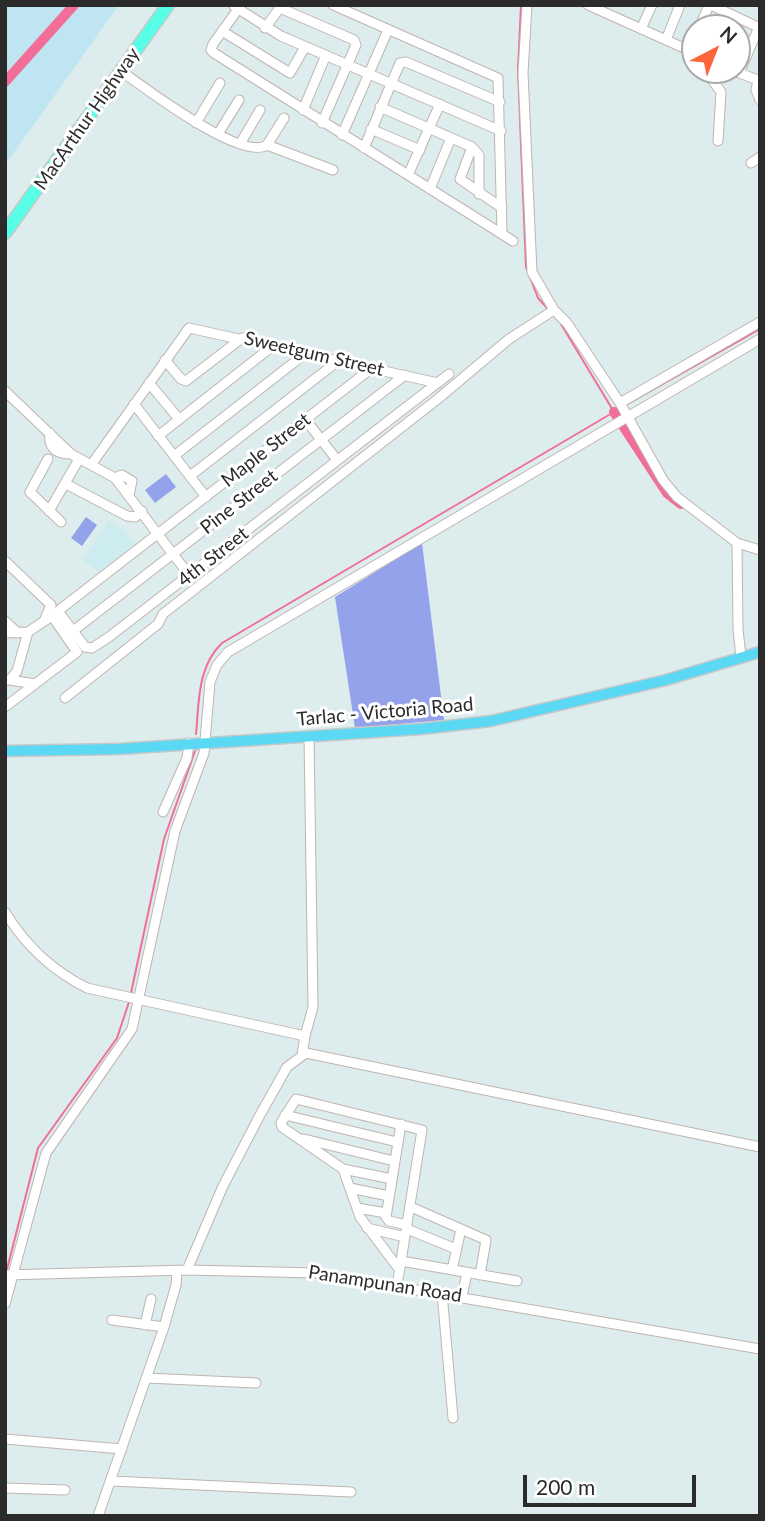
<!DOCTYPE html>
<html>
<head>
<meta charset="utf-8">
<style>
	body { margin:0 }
	#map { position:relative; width:765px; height:1521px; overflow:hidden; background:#ddeded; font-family:Lato,sans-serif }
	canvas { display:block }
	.frame { position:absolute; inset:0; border:7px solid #2b2b2b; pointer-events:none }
	.north { position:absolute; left:681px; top:14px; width:70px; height:70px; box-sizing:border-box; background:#fff; border:2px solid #aaa; border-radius:50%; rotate:42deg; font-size:19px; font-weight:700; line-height:28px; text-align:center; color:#2b2b2b }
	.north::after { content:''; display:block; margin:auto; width:24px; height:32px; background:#fd663a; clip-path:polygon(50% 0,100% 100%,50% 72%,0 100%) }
	.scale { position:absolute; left:523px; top:1475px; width:173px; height:32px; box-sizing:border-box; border:4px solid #2b2b2b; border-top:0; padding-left:9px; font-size:21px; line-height:24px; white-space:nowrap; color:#2b2b2b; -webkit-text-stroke:5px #fff; paint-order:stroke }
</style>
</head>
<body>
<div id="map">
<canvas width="765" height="1521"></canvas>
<div class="frame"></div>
<div class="north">N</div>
<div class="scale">200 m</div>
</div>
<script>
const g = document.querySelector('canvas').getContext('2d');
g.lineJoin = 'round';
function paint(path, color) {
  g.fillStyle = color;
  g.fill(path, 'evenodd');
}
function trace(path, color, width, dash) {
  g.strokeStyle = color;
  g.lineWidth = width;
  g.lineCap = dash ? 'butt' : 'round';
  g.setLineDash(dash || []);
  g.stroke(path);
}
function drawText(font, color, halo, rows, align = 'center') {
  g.font = font + ' Lato,sans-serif';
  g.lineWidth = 6;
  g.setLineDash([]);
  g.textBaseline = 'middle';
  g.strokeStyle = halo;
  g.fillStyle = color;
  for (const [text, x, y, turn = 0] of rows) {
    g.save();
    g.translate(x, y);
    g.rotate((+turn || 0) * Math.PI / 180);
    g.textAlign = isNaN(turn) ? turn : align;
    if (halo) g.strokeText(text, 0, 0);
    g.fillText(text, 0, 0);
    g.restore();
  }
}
paint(new Path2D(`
	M108,521L123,529L135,544L99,572L83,560Z`), '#ccecef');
paint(new Path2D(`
	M5,5H119L5,165Z`), '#bfe5f3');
paint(new Path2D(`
	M166,474L176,487L155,503L145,490Z
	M86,517L97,525L82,546L71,538Z
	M422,543L444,720L355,728L335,597Z`), '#94a2ec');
trace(new Path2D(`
	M521,5L518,70L526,267L538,298L548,309
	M561,324L614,412
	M624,406L760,329
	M196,734C199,703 197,667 222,643L619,409
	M131,993L164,839L195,751
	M6,1273L38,1148L117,1038L129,1002`), '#f16e98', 2);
trace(new Path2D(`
	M5,82L74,5
	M614,412L667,493L681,504`), '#f16e98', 10);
const minor = new Path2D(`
	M241,5L213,44L211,50L214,53L513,241
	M333,5L498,78L502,234
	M527,5L523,73L532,272L554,310L567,323L620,403L663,480L677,497L737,543L738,629L741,657
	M588,5L695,53
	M711,5L760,28
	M234,6L281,36L501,131
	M280,8L354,40L356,45L322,123
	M265,28L282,5
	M699,28L709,5
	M728,28L733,15
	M641,29L652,5
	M222,31L290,73L305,47
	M666,40L680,5
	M690,51L695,38
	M705,70L721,92L718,141
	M732,70L760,81
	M121,71C145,88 242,162 267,145L284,118
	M739,73L759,27
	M758,81L756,90L760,100
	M380,107L472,147L479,155V194
	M303,110L326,55
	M196,123L220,83
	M371,129L420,150
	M218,134L239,100
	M342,135L388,30
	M240,144L260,110
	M267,145L333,170
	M472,147L460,179L502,208
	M364,148L400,63L406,62L500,102
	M751,163L760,157
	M408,175L440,104
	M430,189L451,138
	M165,360L181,379L186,381L242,338
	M372,368L58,611L85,647L92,648L109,637L449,374
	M149,383L179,419
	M5,391L71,454L115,478L189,575
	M620,403L760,322
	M134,404L206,497
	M305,419L337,460
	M50,433C48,448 56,454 71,454
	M158,436L274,345
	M174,456L306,353
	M48,459L30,492L61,522
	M91,465L189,328L438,383
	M190,476L338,361
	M115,478L122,475L132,481L129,495
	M66,484L127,516L135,517L142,511
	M49,511L79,459
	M737,543L760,550
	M5,561L51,605L45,619
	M5,621L18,633
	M73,631L405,375
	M5,633L28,632
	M5,680H10L17,671L28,632L52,616L77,652L5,707
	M10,680L35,684
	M65,698L158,624L163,614L439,398L509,339L554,310
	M163,812L187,758L189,743
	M5,912C25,945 53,971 87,988L305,1036L302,1055
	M305,1036L313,1007L309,736
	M285,1115L397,1142
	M401,1124L386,1217L389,1221L407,1225
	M304,1139L394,1161
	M343,1169L392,1179
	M350,1188L389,1196
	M411,1207L486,1240L480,1275
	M357,1208L386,1213
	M367,1228L405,1237
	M407,1229L456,1249
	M401,1261L517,1281
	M187,1270L223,1186L260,1115L287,1067L306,1053L760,1147
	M452,1270L461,1229
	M5,1275L187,1270L317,1273L760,1349
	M397,1286L422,1130L296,1099L281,1123L282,1127L343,1169L360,1217L399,1269
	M442,1293L453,1418
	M462,1296L467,1273
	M5,1304L46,1153L132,1029L175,831L204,753L210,682L217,665L228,652L760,339
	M112,1320L164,1327
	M145,1325L151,1299
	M146,1378L256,1383
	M5,1439L122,1449
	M111,1481L351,1492
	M5,1488L65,1490
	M98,1516L164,1327L176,1285L177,1271`);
const major = new Path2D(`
	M5,751L119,749L421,729L491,721L666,680L760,652`);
const highway = new Path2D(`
	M5,233L168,5`);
trace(minor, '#bfb4b1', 11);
trace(major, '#c8c8c8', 13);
trace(highway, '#c8c8c8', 15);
trace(minor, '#fff', 9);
trace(major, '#5bd8f3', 10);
trace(highway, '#56ffe5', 12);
drawText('19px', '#2b2b2b', '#fff', [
	["MacArthur Highway",87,119,-55],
	["Sweetgum Street",314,354,13],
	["Maple Street",266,450,-38],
	["Pine Street",239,502,-38],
	["4th Street",213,557,-38],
	["Tarlac - Victoria Road",385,712,-5],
	["Panampunan Road",385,1284,9]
]);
</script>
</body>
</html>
